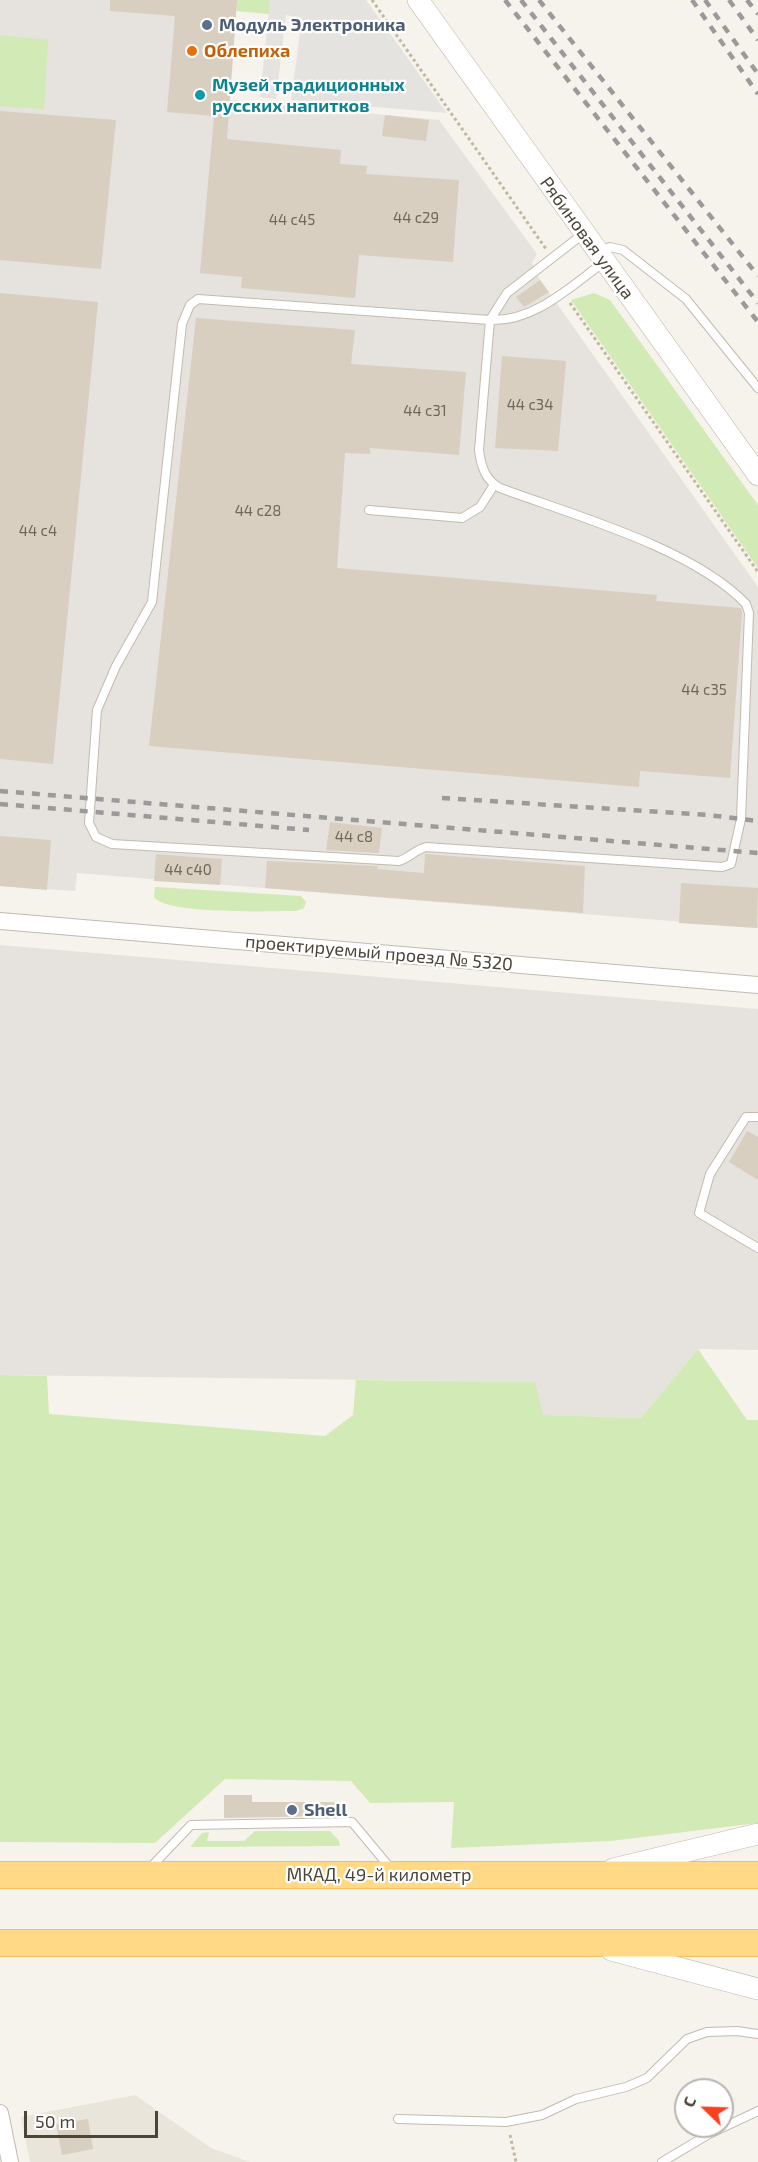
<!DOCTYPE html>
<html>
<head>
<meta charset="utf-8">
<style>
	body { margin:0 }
	#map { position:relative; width:758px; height:2162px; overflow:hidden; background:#f6f3ec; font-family:"Exo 2",sans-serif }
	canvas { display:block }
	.north { position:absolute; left:674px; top:2078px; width:60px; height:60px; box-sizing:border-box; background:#fff; border:2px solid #b7b4b0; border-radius:50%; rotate:293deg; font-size:16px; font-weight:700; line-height:24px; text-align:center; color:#4b4439 }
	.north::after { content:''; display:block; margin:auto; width:21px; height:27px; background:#fc3f1d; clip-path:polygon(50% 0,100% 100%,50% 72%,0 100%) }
	.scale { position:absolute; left:24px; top:2111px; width:134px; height:27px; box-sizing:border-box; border:3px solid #4b4439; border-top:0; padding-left:8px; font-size:18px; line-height:21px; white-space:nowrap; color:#4b4439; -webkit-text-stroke:4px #fff; paint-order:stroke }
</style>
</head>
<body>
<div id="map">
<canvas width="758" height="2162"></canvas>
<div class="north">С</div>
<div class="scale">50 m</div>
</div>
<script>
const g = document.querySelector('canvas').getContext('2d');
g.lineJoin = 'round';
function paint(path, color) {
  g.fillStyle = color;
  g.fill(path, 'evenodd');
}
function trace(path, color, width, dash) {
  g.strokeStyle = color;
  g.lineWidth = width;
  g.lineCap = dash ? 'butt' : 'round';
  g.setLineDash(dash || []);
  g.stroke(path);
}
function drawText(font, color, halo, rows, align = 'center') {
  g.font = font + ' "Exo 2",sans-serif';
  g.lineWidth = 4.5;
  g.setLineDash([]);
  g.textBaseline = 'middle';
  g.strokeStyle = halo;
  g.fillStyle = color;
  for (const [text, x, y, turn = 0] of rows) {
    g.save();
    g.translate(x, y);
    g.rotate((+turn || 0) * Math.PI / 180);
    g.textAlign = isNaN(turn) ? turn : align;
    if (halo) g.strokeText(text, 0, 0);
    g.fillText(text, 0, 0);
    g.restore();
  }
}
paint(new Path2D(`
	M135,2095L211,2148L250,2162H30L21,2117Z`), '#eae5da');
paint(new Path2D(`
	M0,0H237L230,100L439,120L537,254L532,263L540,280L758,587V928L77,873L75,891L0,886Z
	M0,945L758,1009V1350L698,1349L641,1418L542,1415L534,1382L0,1375Z`), '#e6e2dd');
paint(new Path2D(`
	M237,0H270L269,14L236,11Z
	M0,35L48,40L44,109L0,106Z
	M594,293L610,300L758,505V568L571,300Z
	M155,887L301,896L306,902L304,908L296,911C270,911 167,915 154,897Z
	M698,1349L747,1420H758V1823L611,1841L451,1848L454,1802L370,1803L351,1781L225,1779L155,1843L0,1842V1375L47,1376L49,1414L325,1436L353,1415L356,1380L535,1382L543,1415L641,1418Z
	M255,1831H330L339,1841L340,1846L190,1847L202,1833L209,1832L207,1841H244Z`), '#d2eab5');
paint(new Path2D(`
	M270,0H366L447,113L291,100L302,18L286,15L276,99L260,97Z`), '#e5e3e0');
paint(new Path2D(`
	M110,0H237L227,139L341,150L340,164L367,166L366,174L459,180L453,262L359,255L355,298L241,288L242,277L200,273L214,116L167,112L175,16L110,11Z
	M0,111L116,120L101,269L0,260Z
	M385,115L429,120L426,141L382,136Z
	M540,280L549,292L524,307L516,297Z
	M0,293L98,302L53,764L0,759Z
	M196,318L355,330L351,364L466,372L459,455L370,448V454L345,453L337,568L657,595L656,601L741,608L742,613L730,778L640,771L639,787L149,746Z
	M502,356L566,361L558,451L495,448Z
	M330,822L382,828L379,853L326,850Z
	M0,836L51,840L47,890L0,886Z
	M156,854L222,859L220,885L154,881Z
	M425,854L585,866L583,913L265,888L267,861L378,866L377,869L424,873Z
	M681,883L758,888L757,928L679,923Z
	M747,1131L758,1137V1180L729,1162Z
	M224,1795H252V1802H336V1816L224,1818Z
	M88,2119L93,2149L62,2155L56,2124Z`), '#d8cfc1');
const service = new Path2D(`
	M583,234L507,293L490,320L479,450C481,466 485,480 500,488C573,515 693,548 746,604L749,613L741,819L731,864L722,867L426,847C415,850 409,858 399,861L112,844L96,837L89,823L97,710L116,666L152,602L182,324L190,305L198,299L490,320C534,322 570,287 604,262
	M600,250L610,247L623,250L686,299L758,388
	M369,510L462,518L480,507L494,485
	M758,1117H746L710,1174L699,1213L758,1248
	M149,1869L191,1825L352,1822L392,1870
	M398,2119L506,2122L542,2115L576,2099L626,2087L647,2078L687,2039L707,2032L737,2031L758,2034
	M662,2162L709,2134L758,2111`);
const minor = new Path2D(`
	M0,921L758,985
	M0,2113L10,2162`);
const tertiary = new Path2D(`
	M418,0L758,475
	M613,1869L758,1834
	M611,1950L758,1989`);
const trunk = new Path2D(`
	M0,1875H758
	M0,1943H758`);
trace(service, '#c2bbae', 10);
trace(minor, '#c2bbae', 18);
trace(tertiary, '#c2bbae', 22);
trace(trunk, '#e0a43c', 28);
trace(new Path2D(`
	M372,0L546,249
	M570,303L758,572
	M510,2135L516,2162`), '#c4b79f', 3, [3, 3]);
trace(service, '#fff', 8);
trace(minor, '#fff', 16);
trace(tertiary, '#fff', 21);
trace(trunk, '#ffd985', 27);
trace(new Path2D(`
	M505,0L758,322
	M521,0L758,303
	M539,0L758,276
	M692,0L758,94
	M705,0L758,74
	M729,0L758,40
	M747,0L758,14
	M0,791L758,853
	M442,798L708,815L758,821
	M0,804L309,830`), '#9a9a9a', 4.5, [8, 8]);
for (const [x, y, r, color] of [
	[207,25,6,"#5c6f8a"],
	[192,51,6,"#e8710a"],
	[200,95,6,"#0f9aa8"],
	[292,1810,6,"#5c6f8a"]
]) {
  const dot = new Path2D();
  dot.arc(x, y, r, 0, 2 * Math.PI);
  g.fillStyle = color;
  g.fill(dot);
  trace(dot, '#fff', 2);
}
drawText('15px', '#6e675b', null, [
	["44 с29",416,218],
	["44 с45",292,220],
	["44 с34",530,405],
	["44 с31",425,411],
	["44 с28",258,511],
	["44 с4",38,531],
	["44 с35",704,690],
	["44 с8",354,837],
	["44 с40",188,870]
]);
drawText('bold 18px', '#4e5e75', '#fff', [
	["Модуль Электроника",219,25],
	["Shell",304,1810]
], 'left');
drawText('bold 18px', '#c56008', '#fff', [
	["Облепиха",204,51]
], 'left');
drawText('bold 18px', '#0d838f', '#fff', [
	["Музей традиционных",212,85],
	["русских напитков",212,106]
], 'left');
drawText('18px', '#4b4439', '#fff', [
	["Рябиновая улица",587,238,54],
	["проектируемый проезд № 5320",379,953,5],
	["МКАД, 49-й километр",379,1875]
]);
</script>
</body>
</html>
